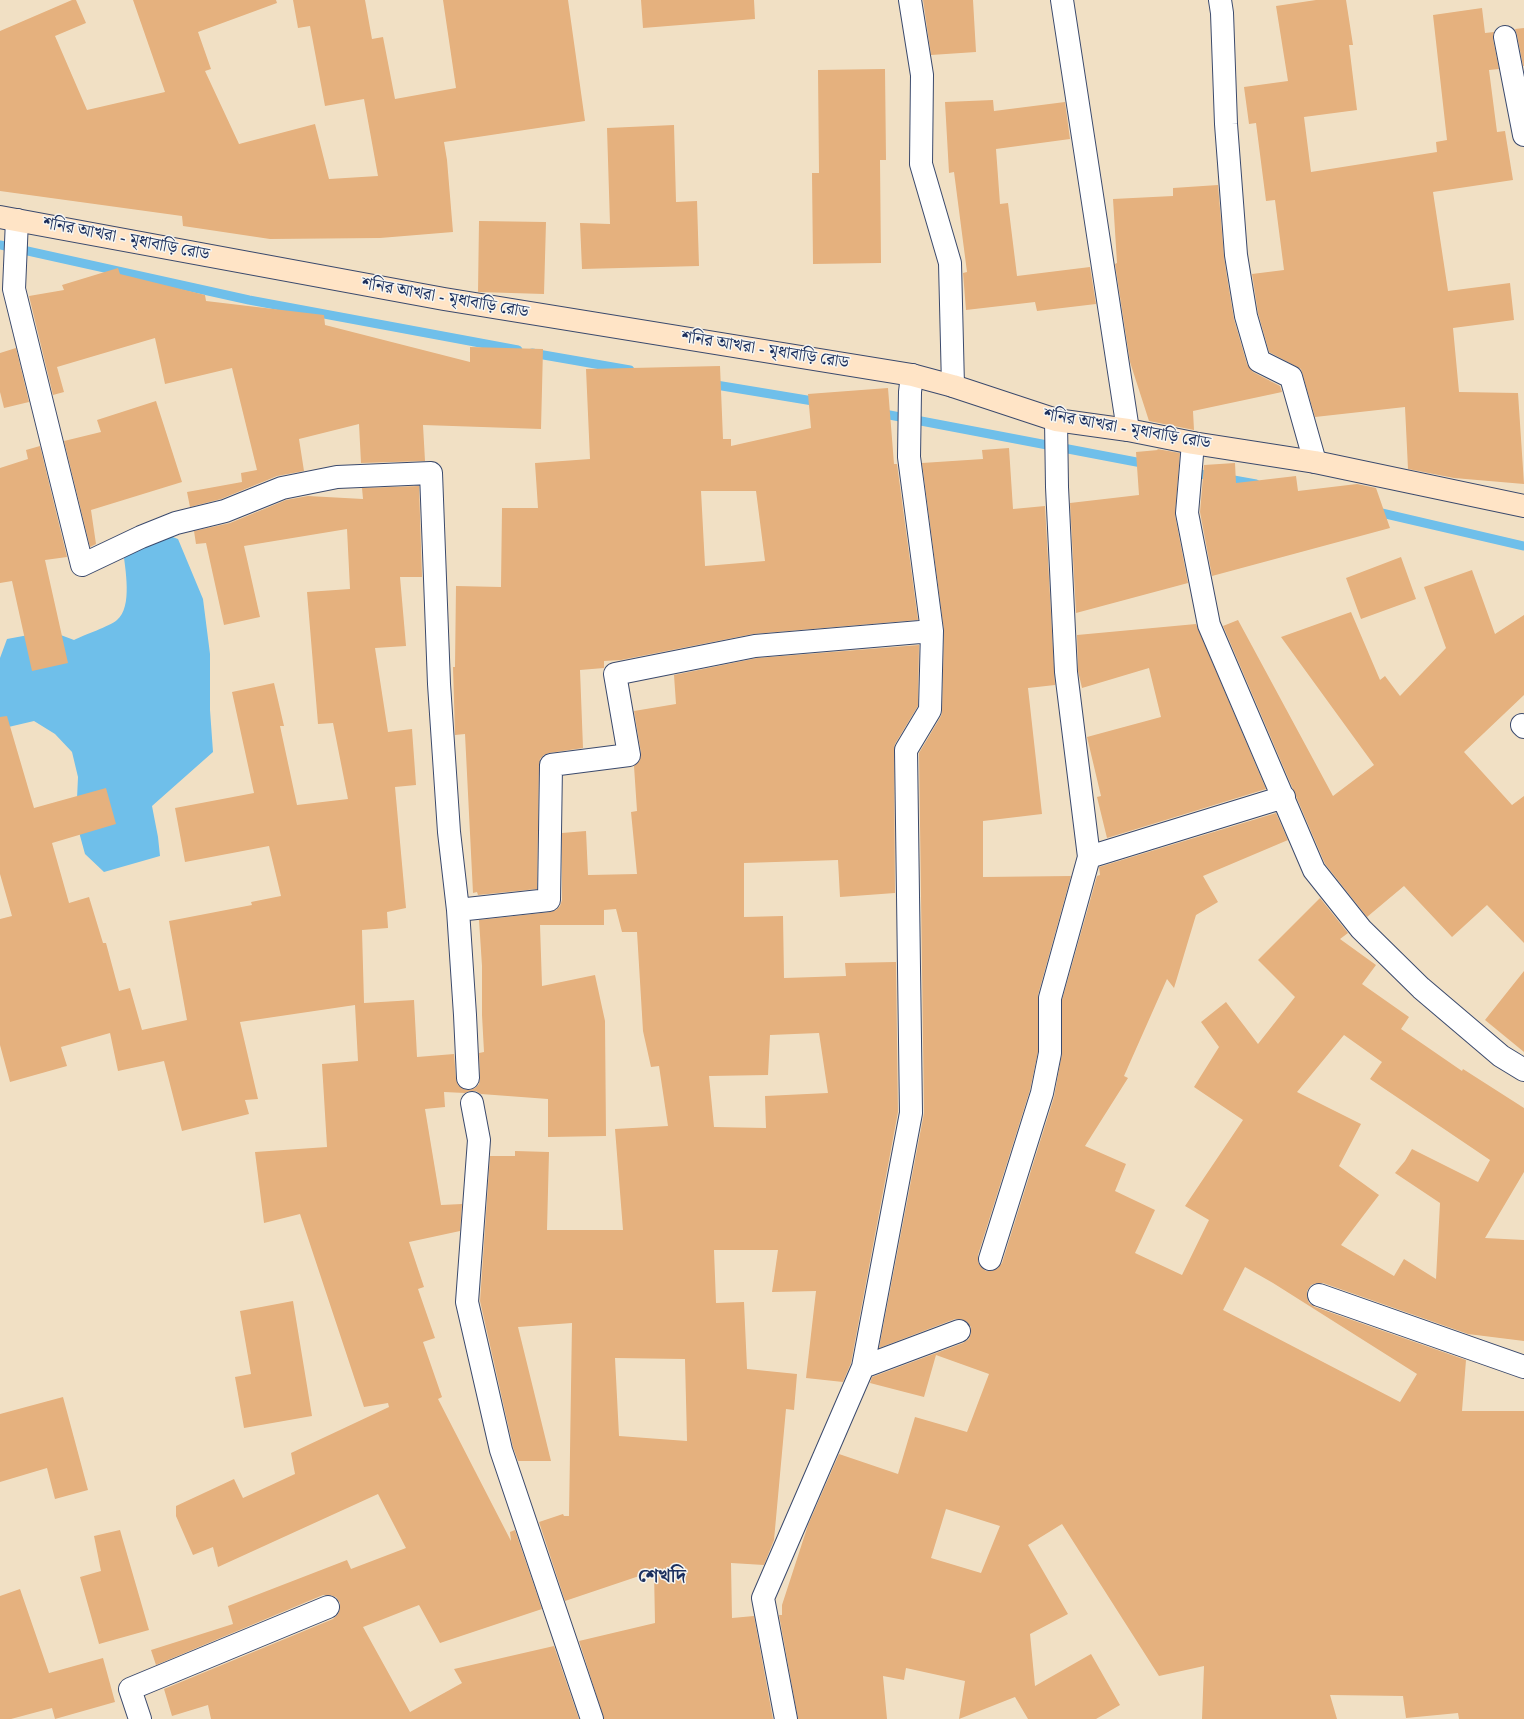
<!DOCTYPE html>
<html>
<head>
<meta charset="utf-8">
<style>
	body { margin:0 }
	canvas { display:block; background:#f1e0c4 }
</style>
</head>
<body>
<canvas width="1524" height="1719"></canvas>
<script>
const g = document.querySelector('canvas').getContext('2d');
g.lineJoin = 'round';
function paint(path, color) {
  g.fillStyle = color;
  g.fill(path, 'evenodd');
}
function trace(path, color, width, dash) {
  g.strokeStyle = color;
  g.lineWidth = width;
  g.lineCap = dash ? 'butt' : 'round';
  g.setLineDash(dash || []);
  g.stroke(path);
}
function drawText(font, color, halo, rows, align = 'center') {
  g.font = font + ' "IM FELL Double Pica","Noto Serif Bengali",serif';
  g.lineWidth = 3;
  g.setLineDash([]);
  g.textBaseline = 'middle';
  g.strokeStyle = halo;
  g.fillStyle = color;
  for (const [text, x, y, turn = 0] of rows) {
    g.save();
    g.translate(x, y);
    g.rotate((+turn || 0) * Math.PI / 180);
    g.textAlign = isNaN(turn) ? turn : align;
    if (halo) g.strokeText(text, 0, 0);
    g.fillText(text, 0, 0);
    g.restore();
  }
}
paint(new Path2D(`
	M164,534L178,539L203,599L210,654V710L213,752L152,806L158,837L160,856L104,872L85,854L76,821L78,777L72,752L55,734L34,721L0,729V658L7,639L50,631L74,640C84,635 110,626 117,620C133,607 125,568 123,550Z`), '#6fbfea');
trace(new Path2D(`
	M0,245L249,300L518,350
	M532,353L630,370
	M710,384L819,402
	M879,413L1147,464
	M1189,472L1256,484
	M1373,511L1524,546`), '#6fbfea', 9);
paint(new Path2D(`
	M72,0H76L86,23L55,36L87,110L165,92L133,0H276L277,3L198,32L211,69L205,71L239,144L315,124L329,179L378,176L364,99L325,106L310,26L298,28L293,0H365L372,39L383,37L395,99L456,88L443,0H568L585,121L444,142L447,160L453,232L380,238L270,239L183,226L182,216L0,191V31Z
	M641,0H754L755,19L643,28Z
	M923,0H973L976,52L931,55Z
	M1316,0H1346L1353,45H1349L1357,110L1304,117L1311,172L1437,152L1436,142L1447,140L1433,15L1482,8L1485,33L1494,32L1493,39L1499,69L1489,70L1497,132L1505,131L1513,180L1433,192L1448,291L1510,283L1514,320L1453,328L1459,392L1518,393L1524,484L1454,478L1408,469L1405,407L1315,417L1301,369L1269,352L1258,313L1252,274L1284,270L1275,200L1266,201L1256,123L1249,124L1244,87L1288,81L1276,6Z
	M1524,28V66H1523L1517,35L1515,29Z
	M885,69L886,160H880L881,263L813,264L812,173H819L818,70Z
	M993,100L994,111L1065,102L1070,139L996,149L1000,204L1008,203L1017,276L1090,267L1096,304L1037,311L1035,302L966,310L963,273L967,272L954,172L949,173L945,102Z
	M674,125L676,202L697,201L699,266L582,269L580,223L610,224L607,128Z
	M1218,185L1224,256L1227,277L1234,319L1247,364L1253,372L1280,386L1282,392L1193,411L1194,430L1149,421L1130,362L1115,264L1117,263L1113,199L1173,196V188Z
	M479,221L546,222L544,294L478,292Z
	M118,268L120,274L205,295L206,301L324,315L325,325L470,362V347L543,349L541,429L423,425L425,461L361,463L359,424L299,439L304,471L277,476L221,499L190,507L187,492L242,482L241,473L257,470L232,368L165,384L155,338L57,367L64,392L53,395L29,296L64,290L62,285Z
	M16,348L29,402L4,408L0,392V353Z
	M720,366L723,439H731V446L811,428L808,394L888,388L894,464H897L918,620L753,634L621,660L604,661V668L580,670L583,748L549,753L544,755L540,759L539,764L537,889L478,895L477,892L473,893L465,734L455,735L453,667H455L456,586L501,587L502,508H538L535,463L590,459L586,369ZM701,491H756L765,561L705,566Z
	M156,401L182,482L91,510L96,544L90,547L64,441L101,432L97,420Z
	M40,446L67,557L45,560L68,663L32,671L12,581L0,583V468L28,459L26,450Z
	M1009,448L1013,509L1045,506L1055,685L1028,688L1042,814L983,821V877L1071,876L1038,995V1052L1030,1090L978,1255V1262L981,1267L986,1271H992L998,1268L1002,1263L1054,1097L1062,1053V1000L1097,876L1100,875L1099,867L1276,813L1288,840L1203,876L1218,902L1196,915L1174,988L1167,979L1124,1076L1128,1078L1085,1146L1126,1164L1115,1191L1155,1210L1135,1253L1182,1275L1209,1220L1185,1206L1243,1120L1194,1087L1219,1047L1201,1022L1226,1002L1258,1044L1295,997L1258,960L1320,898L1348,933L1340,939L1376,965L1362,984L1409,1017L1401,1029L1462,1071L1463,1069L1524,1108V1172L1485,1238L1524,1240V1341L1468,1334L1323,1283H1317L1311,1285L1307,1291V1297L1309,1303L1315,1307L1466,1360L1462,1411H1524V1719H1459L1458,1713L1406,1718L1403,1696L1330,1695L1337,1719H1202L1204,1666L1159,1676L1062,1524L1028,1545L1068,1614L1030,1634L1035,1686L1091,1654L1120,1705L1096,1719H1028L1015,1697L959,1719L965,1681L906,1668L904,1680L883,1676L887,1719H798L779,1615H782V1605L808,1525L839,1454L898,1474L915,1417L967,1432L989,1374L936,1355L924,1397L870,1383L872,1377L963,1343L969,1339L971,1333V1327L967,1322L961,1319H955L879,1348L924,1113L919,753L941,716L942,711L944,631L922,463L983,459L982,450ZM1344,1035L1382,1062L1370,1079L1490,1160L1478,1182L1412,1149L1405,1161L1395,1173L1440,1203L1436,1279L1404,1259L1394,1276L1341,1245L1379,1195L1339,1166L1361,1124L1297,1092ZM1245,1267L1273,1283L1417,1374L1400,1402L1223,1310ZM946,1509L1000,1526L981,1573L931,1558Z
	M1157,449L1180,453L1175,515L1188,583L1076,613L1070,503L1139,495L1136,452L1158,450Z
	M1235,463L1236,483L1296,476L1298,491L1357,484L1376,488L1390,528L1212,576L1200,512L1204,465Z
	M419,486L422,577H400L406,646L375,648L388,732L412,729L416,785L395,787L406,908L387,912L388,928L362,930L364,1003L414,1000L417,1057L454,1054L456,1079L458,1085L463,1089L469,1090L475,1088L479,1084L480,1077L479,1053L484,1052L482,1015V966L479,920L550,912L556,910L560,906L562,900V833L586,831L588,875L637,874L631,812L637,811L634,766L640,760L641,753L634,711L676,704L674,675L757,658L919,645L918,706L895,744L894,750L895,893L840,897L838,860L744,863V917L783,916L784,978L846,976L845,963L896,962L898,1112L851,1363L843,1382L806,1378L816,1291L772,1292L778,1250H714L716,1303L744,1302L747,1369L797,1374L794,1410L786,1409L774,1540L764,1565L731,1563L732,1618L754,1616L773,1719H604L579,1641L655,1623L654,1571L565,1601L539,1522L563,1514L564,1516H569L572,1323L518,1327L551,1461H518L513,1447L480,1301L490,1156H515V1151L549,1152L547,1230H623L615,1129L668,1126L659,1066L651,1067L643,1031L637,932H622L616,909L604,910V925H540L542,986L595,975L605,1021L606,1136L548,1137V1099L481,1094L476,1091H470L465,1093L444,1092L445,1107L425,1109L441,1205L462,1204L460,1231L409,1242L424,1287L418,1289L435,1338L423,1342L442,1397L438,1399L511,1541L510,1532L515,1530L542,1609L440,1643L419,1605L363,1627L410,1712L462,1683L454,1669L554,1646L579,1719H211L208,1705L172,1716L164,1689L333,1619L338,1614L340,1608V1603L336,1597L330,1595H323L156,1665L151,1650L233,1624L228,1606L347,1560L351,1569L406,1548L378,1494L218,1567L213,1547L193,1555L176,1516V1506L234,1479L243,1498L295,1474L291,1453L389,1407L388,1403L364,1407L300,1214L264,1223L255,1152L327,1147L322,1064L358,1061L355,1005L240,1022L258,1099L245,1100L249,1114L182,1131L164,1061L118,1071L110,1033L61,1047L67,1066L10,1082L0,1045V919L12,916L0,874V717L7,716L34,808L106,788L116,824L52,843L69,903L89,897L103,943H106L119,991L130,988L142,1030L187,1020L169,921L252,905L251,902L281,896L269,846L185,862L175,808L254,793L232,692L274,683L284,726H280L297,805L348,799L333,723L318,724L307,592L350,589L347,529L244,546L260,617L224,625L206,543L196,544L194,531L230,523L286,500L308,496L363,499L362,488ZM819,1033L828,1093L765,1096L766,1128L714,1127L709,1076L768,1075L770,1035ZM615,1358L685,1359L687,1441L619,1436Z
	M1401,557L1416,599L1361,619L1346,578Z
	M1472,570L1495,634L1524,615V695L1464,752L1512,805L1524,796V943L1487,905L1452,937L1404,886L1367,917L1325,864L1223,626L1238,620L1333,796L1374,765L1281,637L1351,612L1380,680L1385,676L1400,696L1446,648L1424,587Z
	M1196,624L1266,789L1107,838L1097,797L1101,796L1087,737L1161,717L1149,668L1082,688L1078,671L1077,635Z
	M1524,971V1052L1485,1020Z
	M293,1301L312,1416L244,1428L235,1377L251,1374L240,1311Z
	M63,1397L88,1490L55,1499L47,1468L0,1482V1414Z
	M120,1530L149,1630L99,1644L80,1577L101,1571L94,1536Z
	M20,1589L49,1673L103,1658L115,1702L55,1719L52,1708L11,1719H0V1596Z`), '#e5b17e');
const minor = new Path2D(`
	M910,0L922,75L921,164L950,263L953,386
	M1062,0L1128,430
	M1220,0L1222,13L1226,124L1236,255L1246,316L1259,361L1291,377L1315,462
	M1505,37L1524,135
	M17,220L14,289L82,565L141,537L176,523L225,511L282,488L337,477L431,473L439,684L449,832L458,910L465,1015L468,1078
	M1193,443L1187,513L1209,625L1314,870L1361,929L1421,988L1501,1056L1524,1070
	M1522,725L1524,727
	M1089,857L1284,797
	M458,910L549,900L551,765L629,755L615,674L755,646L932,631
	M472,1103L479,1140L467,1302L501,1450L592,1719
	M990,1259L1042,1093L1050,1053V998L1089,857L1066,672L1057,487L1056,420
	M1319,1295L1524,1367
	M863,1367L959,1331
	M140,1719L130,1689L328,1607
	M786,1719L763,1598L863,1367L911,1113L906,750L930,710L932,631L909,457L910,392L912,375`);
const secondary = new Path2D(`
	M0,217L444,299L912,375L953,386L1056,420L1128,430L1193,443L1315,462L1524,506`);
trace(minor, '#3b4a6d', 24);
trace(secondary, '#3b4a6d', 24);
trace(minor, '#fff', 22);
trace(secondary, '#ffe4c6', 22);
drawText('17px', '#1b2f5e', '#f6f6f2', [
	["শনির আখরা - মৃধাবাড়ি রোড",126,240,11],
	["শনির আখরা - মৃধাবাড়ি রোড",445,299,10],
	["শনির আখরা - মৃধাবাড়ি রোড",765,351,9],
	["শনির আখরা - মৃধাবাড়ি রোড",1127,430,10]
]);
drawText('bold 19px', '#1b2f5e', '#f6f6f2', [
	["শেখদি",662,1578]
]);
</script>
</body>
</html>
